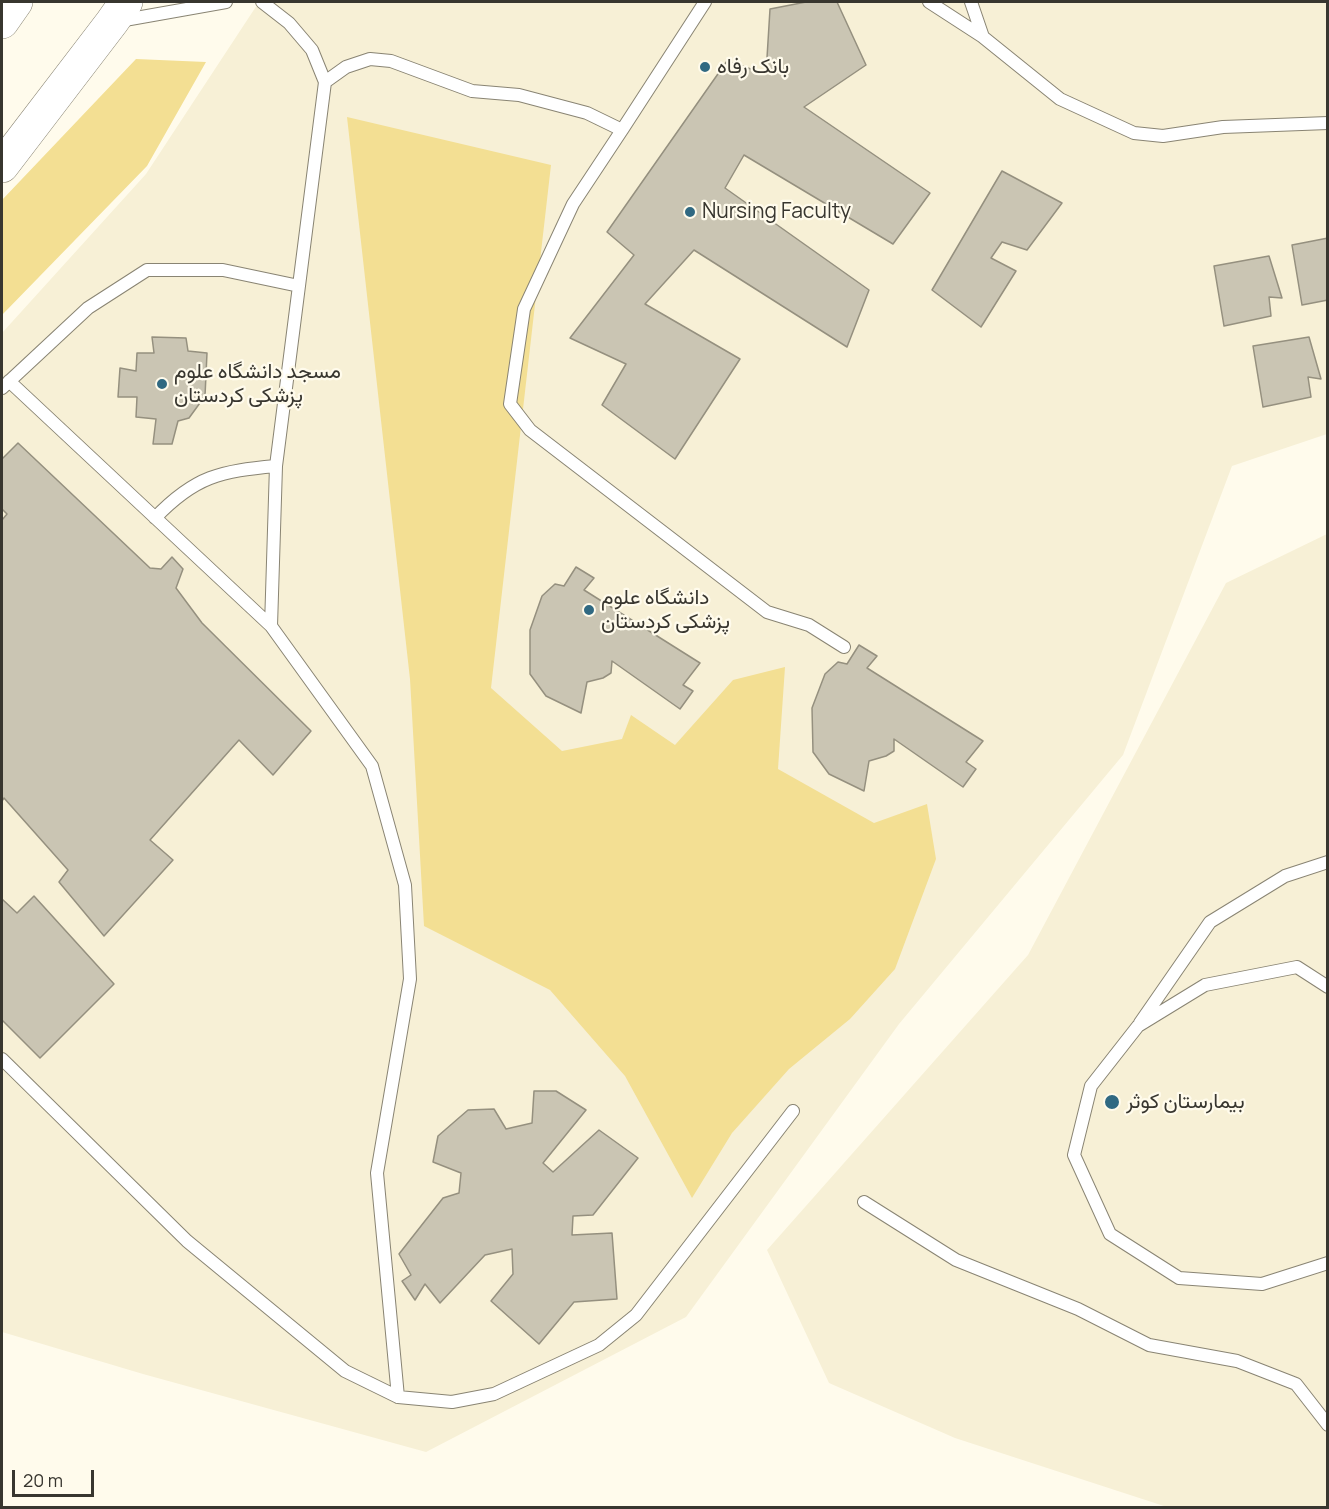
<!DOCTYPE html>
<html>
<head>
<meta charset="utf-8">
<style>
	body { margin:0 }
	#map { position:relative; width:1329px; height:1509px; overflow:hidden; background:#fffbec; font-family:Manrope,sans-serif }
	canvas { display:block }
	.frame { position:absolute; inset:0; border:3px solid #38362f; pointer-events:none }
	.scale { position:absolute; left:12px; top:1470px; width:82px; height:27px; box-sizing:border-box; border:3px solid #38362f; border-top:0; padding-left:8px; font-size:18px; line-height:21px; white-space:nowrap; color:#38362f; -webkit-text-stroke:4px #fffbec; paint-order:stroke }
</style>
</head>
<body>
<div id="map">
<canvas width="1329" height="1509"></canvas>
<div class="frame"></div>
<div class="scale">20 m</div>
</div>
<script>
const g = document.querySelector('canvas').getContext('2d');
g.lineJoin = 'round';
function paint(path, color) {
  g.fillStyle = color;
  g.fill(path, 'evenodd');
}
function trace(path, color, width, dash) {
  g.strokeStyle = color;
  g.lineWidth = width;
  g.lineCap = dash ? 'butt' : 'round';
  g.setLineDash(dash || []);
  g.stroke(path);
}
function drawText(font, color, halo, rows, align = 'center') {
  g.font = font + ' Manrope,Vazirmatn,sans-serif';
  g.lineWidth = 4.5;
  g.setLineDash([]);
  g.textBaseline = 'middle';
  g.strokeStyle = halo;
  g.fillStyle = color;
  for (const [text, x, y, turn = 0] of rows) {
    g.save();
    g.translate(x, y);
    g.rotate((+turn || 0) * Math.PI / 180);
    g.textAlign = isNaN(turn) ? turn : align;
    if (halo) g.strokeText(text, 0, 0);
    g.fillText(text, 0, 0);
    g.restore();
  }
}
paint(new Path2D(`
	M259,2H1327V434L1232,466L1123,755L899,1024L686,1317L426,1452L143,1374L2,1332V333L146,174Z
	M1327,534V1507H1167L955,1438L829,1383L767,1250L1028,955L1226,583Z`), '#f7f0d6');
paint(new Path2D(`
	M136,59L206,62L147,166L2,315V200Z
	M347,117L551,165L491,688L562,751L622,739L631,715L675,745L733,680L785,667L778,769L874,823L927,804L936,859L895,969L850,1019L789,1069L732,1133L692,1198L625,1076L550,990L424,926L410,679Z`), '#f3df93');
const building = new Path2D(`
	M806,2H837L866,65L804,107L930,193L893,244L744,155L725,188L869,290L847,347L694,250L645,304L740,359L675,459L602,405L626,364L570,338L634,255L607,232L727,61L766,74L770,9Z
	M1002,171L1062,203L1027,250L1002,242L991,258L1016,271L981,327L932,290Z
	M1328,238V300L1302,305L1292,245Z
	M1269,256L1282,298L1269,297L1271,316L1224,326L1214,266Z
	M152,337L186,338L188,351L207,353L205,396L189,418L178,421L172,444H153L156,419L136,417L137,397H118L120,368L136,371L137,353H154Z
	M1309,337L1321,379L1308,377L1311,397L1263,407L1253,346Z
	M18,443L150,568L161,569L172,557L183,569L176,588L202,623L311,731L273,775L239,740L150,840L173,860L104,936L59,882L68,870L4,798L2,801V520L7,514L2,509V459Z
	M576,567L594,578L584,590L700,663L683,685L693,691L680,709L612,661L611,673L603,678L587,682L581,713L546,696L530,674V630L542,596L555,584L564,586Z
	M859,645L877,656L867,668L983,741L966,762L976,769L963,787L894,739V751L886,756L869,761L864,791L829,774L813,752L812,708L825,674L838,662L847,664Z
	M34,896L114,984L40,1058L2,1020V899L17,913Z
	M534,1091H556L586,1110L543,1163L553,1172L599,1130L638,1158L593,1215L573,1216L572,1235L612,1233L617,1299L574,1302L539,1344L491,1301L513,1274L512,1249L485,1255L440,1303L425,1284L415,1300L402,1281L411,1275L399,1254L443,1198L459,1193L461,1173L433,1162L438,1136L468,1110L494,1109L506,1129L532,1123Z`);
paint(building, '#cac5b3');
trace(building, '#95907f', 1.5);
const lane = new Path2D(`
	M262,2L289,23L312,50L325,82L276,466L271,626L372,766L405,885L410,979L377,1173L398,1397
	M929,2L983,37L1060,99L1134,133L1163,136L1223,127L1328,123
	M971,2L983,37
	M119,21L226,2
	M325,82L346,67L370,59L391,61L472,91L519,95L587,113L622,130L705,2
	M622,130L573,204L524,309L510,404L530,430L767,612L809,625L844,647
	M9,381L271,626
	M2,388L88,308L147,270H223L299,286
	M155,518C195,476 221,471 276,466
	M1328,987L1297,967L1205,985L1138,1026L1091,1086L1074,1155L1110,1234L1179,1278L1262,1284L1328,1263
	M1140,1023L1210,922L1285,876L1328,862
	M2,1059L187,1241L345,1371L398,1397L452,1402L494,1394L599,1345L636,1315L793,1111
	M864,1202L956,1260L1078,1309L1149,1345L1237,1361L1296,1384L1328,1425`);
const secondary = new Path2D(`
	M2,166L112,22L126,2`);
const primary = new Path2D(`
	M2,22L16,2`);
trace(lane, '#898473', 14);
trace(secondary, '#898473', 34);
trace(primary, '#898473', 34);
trace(lane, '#fff', 12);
trace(secondary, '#fff', 33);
trace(primary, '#fff', 33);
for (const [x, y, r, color] of [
	[705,67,6,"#306982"],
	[690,212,6,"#306982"],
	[162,384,6,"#306982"],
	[589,610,6,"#306982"],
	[1112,1102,8,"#306982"]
]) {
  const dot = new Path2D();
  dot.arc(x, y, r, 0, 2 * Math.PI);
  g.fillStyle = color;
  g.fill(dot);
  trace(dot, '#fffbec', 2);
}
drawText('21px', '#38362f', '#fffbec', [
	["بانک رفاه",717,67],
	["Nursing Faculty",702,212],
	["مسجد دانشگاه علوم",174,372],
	["پزشکی کردستان",174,396],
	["دانشگاه علوم",601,598],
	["پزشکی کردستان",601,622],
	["بیمارستان کوثر",1126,1102]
], 'left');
</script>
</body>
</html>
